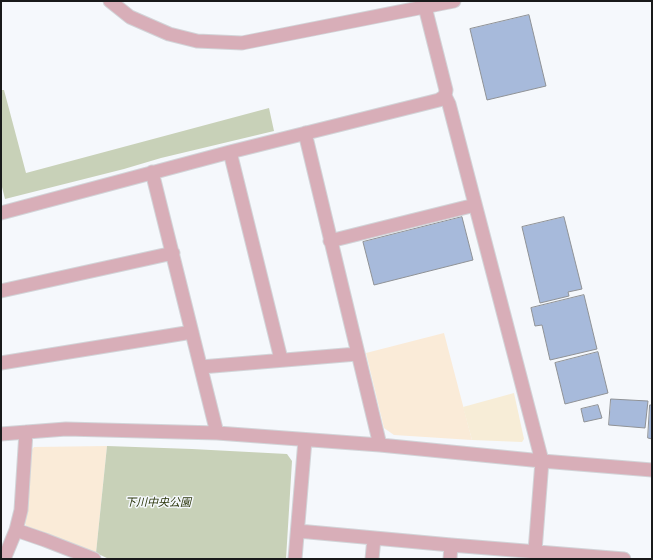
<!DOCTYPE html>
<html>
<head>
<meta charset="utf-8">
<style>
	body { margin:0 }
	#map { position:relative; width:653px; height:560px; overflow:hidden; background:#f5f8fc; font-family:"Times New Roman",serif }
	canvas { display:block }
	.frame { position:absolute; inset:0; border:2px solid #191a1b; pointer-events:none }
</style>
</head>
<body>
<div id="map">
<canvas width="653" height="560"></canvas>
<div class="frame"></div>
</div>
<script>
const g = document.querySelector('canvas').getContext('2d');
g.lineJoin = 'round';
function paint(path, color) {
  g.fillStyle = color;
  g.fill(path, 'evenodd');
}
function trace(path, color, width, dash) {
  g.strokeStyle = color;
  g.lineWidth = width;
  g.lineCap = dash ? 'butt' : 'round';
  g.setLineDash(dash || []);
  g.stroke(path);
}
function drawText(font, color, halo, rows, align = 'center') {
  g.font = font + ' "Times New Roman","Noto Sans JP",serif';
  g.lineWidth = 3;
  g.setLineDash([]);
  g.textBaseline = 'middle';
  g.strokeStyle = halo;
  g.fillStyle = color;
  for (const [text, x, y, turn = 0] of rows) {
    g.save();
    g.translate(x, y);
    g.rotate((+turn || 0) * Math.PI / 180);
    g.textAlign = isNaN(turn) ? turn : align;
    if (halo) g.strokeText(text, 0, 0);
    g.fillText(text, 0, 0);
    g.restore();
  }
}
paint(new Path2D(`
	M444,333L472,440L394,435L384,428L366,353Z
	M107,446L96,553L28,530L24,521L30,474L31,451L34,447Z`), '#faebd8');
paint(new Path2D(`
	M514,393L524,439L522,442L472,440L463,407Z`), '#f7edd7');
paint(new Path2D(`
	M1,90H4L26,173L269,108L274,131L161,158L124,169L5,199L1,183Z
	M107,446L192,449L287,454L292,461L286,559H109L96,553Z`), '#c8d1b8');
const building = new Path2D(`
	M529,15L546,86L487,100L470,29Z
	M462,217L473,260L374,285L363,242Z
	M564,217L582,289L568,292L569,296L540,303L522,227Z
	M584,295L597,349L550,360L542,325L535,326L531,308Z
	M598,352L608,393L565,404L555,363Z
	M611,399L648,401L645,428L609,425Z
	M598,405L602,418L584,422L581,409Z
	M650,405H652V439L648,438Z`);
paint(building, '#a7badb');
trace(building, '#8f9296', 1);
const minor = new Path2D(`
	M110,1L130,17L169,34L197,41L242,43L454,1
	M445,96L449,104L542,461L535,551
	M305,133L380,445
	M230,152L281,359
	M152,172L217,433
	M1,213L230,152L439,100L445,96L446,90L425,7
	M330,241L475,205
	M1,291L173,253
	M1,363L192,332
	M201,367L357,354
	M1,434L66,429L217,433L380,445L542,461L652,470
	M16,530L45,540L94,559
	M298,531L451,545L624,559
	M4,559L16,530L21,510L26,432
	M295,559L305,440
	M372,559L374,538
	M450,559L451,545`);
trace(minor, '#d2d4d8', 15);
trace(minor, '#d8aeb8', 13);
drawText('italic 11px', '#2c370c', '#f5f8fc', [
	["下川中央公園",158,503]
]);
</script>
</body>
</html>
